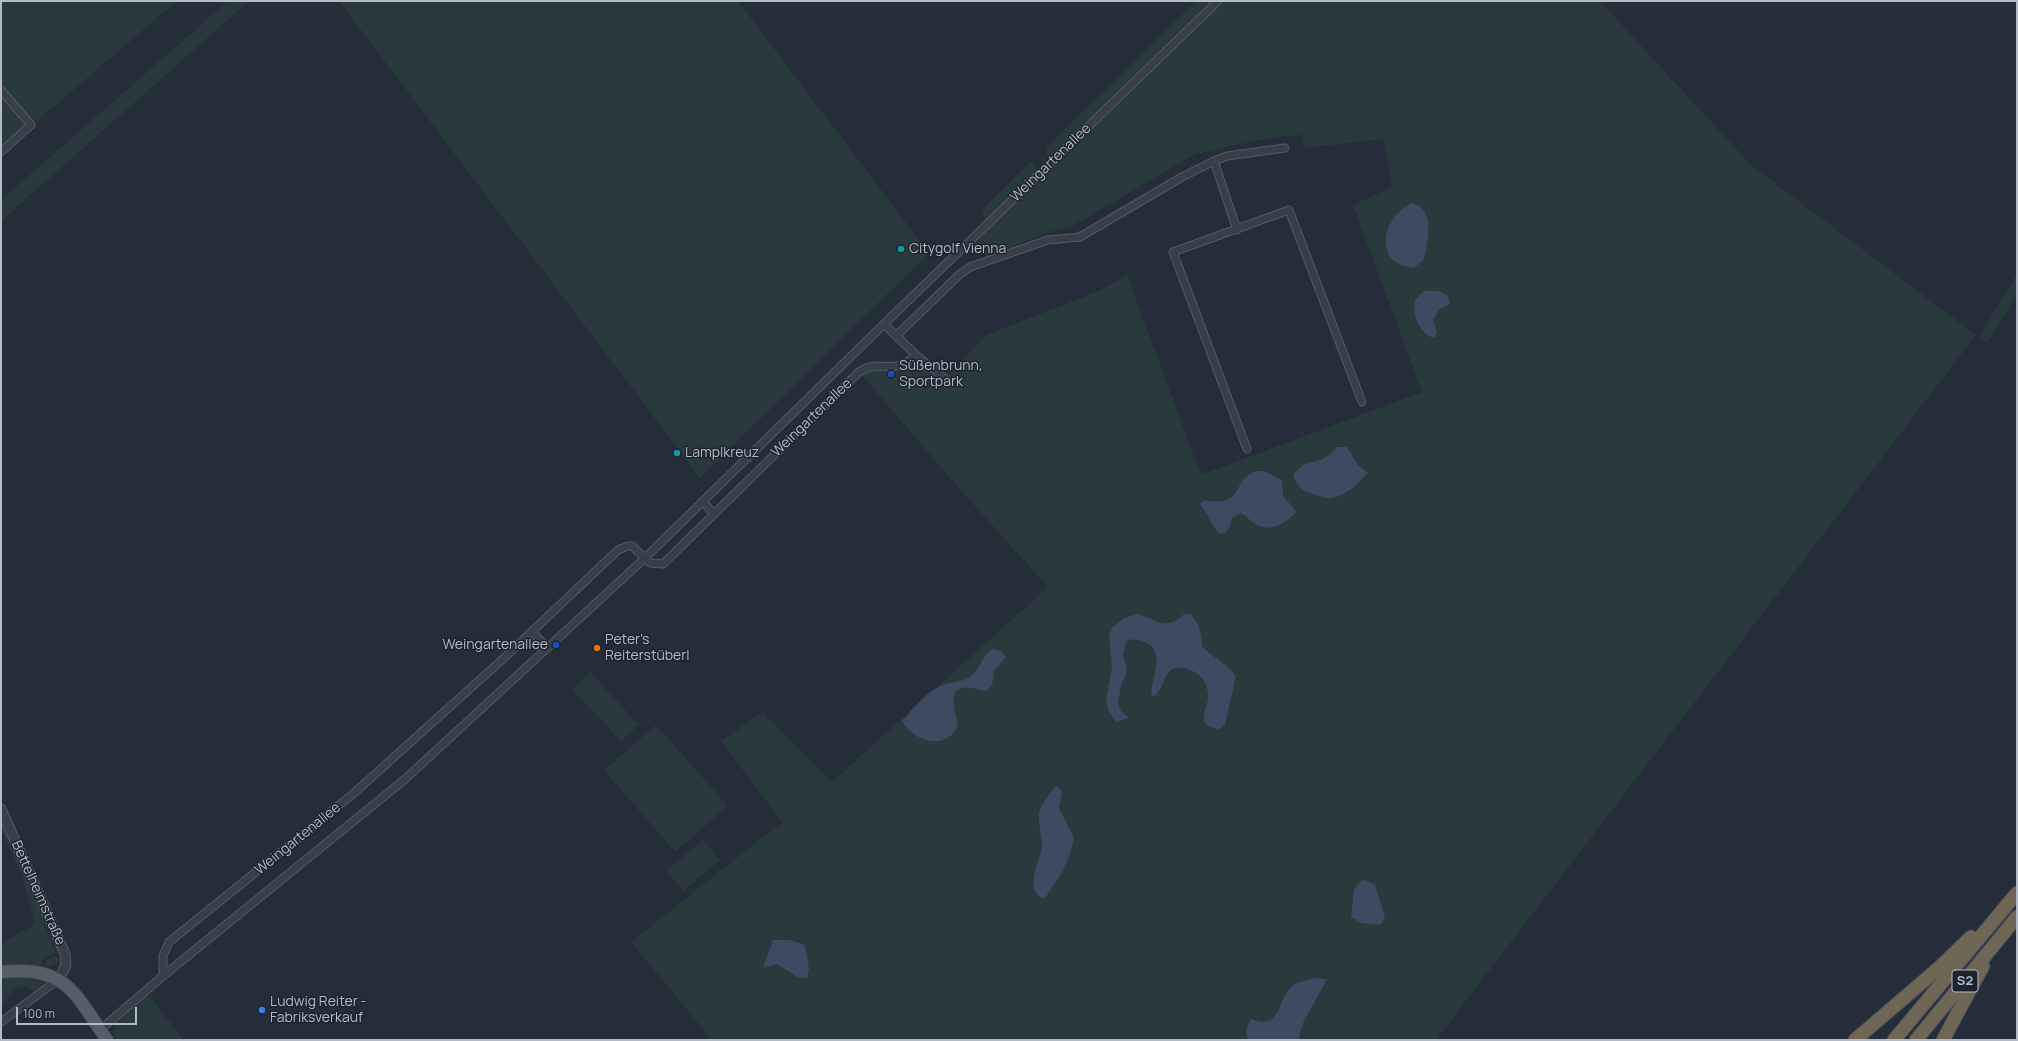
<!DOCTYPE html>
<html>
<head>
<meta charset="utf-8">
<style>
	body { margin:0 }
	#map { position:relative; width:2018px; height:1041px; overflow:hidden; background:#252d3a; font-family:Manrope,sans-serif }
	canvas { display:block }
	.frame { position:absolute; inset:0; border:2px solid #b4bac6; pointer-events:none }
	.scale { position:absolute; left:16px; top:1007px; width:121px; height:18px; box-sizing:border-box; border:2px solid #b4bac6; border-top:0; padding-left:5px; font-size:12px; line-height:14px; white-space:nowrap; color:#b4bac6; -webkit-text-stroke:3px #1e242f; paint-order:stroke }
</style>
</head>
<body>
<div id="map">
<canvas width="2018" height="1041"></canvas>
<div class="frame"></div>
<div class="scale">100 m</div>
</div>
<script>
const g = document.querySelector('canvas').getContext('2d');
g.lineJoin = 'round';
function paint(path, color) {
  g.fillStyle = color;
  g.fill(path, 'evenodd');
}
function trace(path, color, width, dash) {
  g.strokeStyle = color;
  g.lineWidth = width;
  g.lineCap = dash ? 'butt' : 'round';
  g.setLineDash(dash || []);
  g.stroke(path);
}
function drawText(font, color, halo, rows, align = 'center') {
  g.font = font + ' Manrope,sans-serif';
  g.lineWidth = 3;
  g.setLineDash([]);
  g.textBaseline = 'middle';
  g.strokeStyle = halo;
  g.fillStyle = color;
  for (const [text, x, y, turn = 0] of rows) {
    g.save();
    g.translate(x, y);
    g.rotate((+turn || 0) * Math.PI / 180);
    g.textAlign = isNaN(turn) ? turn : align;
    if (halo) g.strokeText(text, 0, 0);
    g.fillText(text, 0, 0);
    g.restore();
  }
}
paint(new Path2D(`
	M1,1H177L1,152Z
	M228,1H249L1,221V200Z
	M339,1H738L929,253L700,478Z
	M1196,1H1213L1048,160L1046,148Z
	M1218,1H1600L1751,165L1976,335L1436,1040H712L631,942L782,822L721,741L763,712L832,782L1048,587L964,494L859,372L866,367L892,368L916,355L945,379L986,335L1099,291L1127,275L1201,475L1422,392L1353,205L1392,187L1384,139L1304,148L1302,135L1274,137L1195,154L1071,227L1045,233L987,257L971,239Z
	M1031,162L1039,170L986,221L981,210Z
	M2017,274V294L1987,343L1979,337Z
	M590,672L639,725L621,741L572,689Z
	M656,725L728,806L675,852L604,770Z
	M1,819L43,913L45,922L44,925L56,952L55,954L43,959L40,966L27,964L1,967V944L35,924L21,873L1,830Z
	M703,840L720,860L683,891L666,871Z
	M55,956L59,960L57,964L50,967L44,966L46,960Z
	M13,977L41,980L43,983V987L34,992L26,986L22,989L18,986L1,1005V979Z
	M148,995L184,1040H118L113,1033L116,1023Z`), '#283a3c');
paint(new Path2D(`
	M1412,203C1436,208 1428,245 1423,261L1413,268C1372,263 1382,217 1412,203Z
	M1424,291H1439L1448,296L1450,304L1439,310L1433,320L1437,332L1435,337C1425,339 1416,322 1415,314C1414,310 1415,305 1415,300Z
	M1337,447H1347L1358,465L1368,473C1356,485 1344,499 1326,498C1322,497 1317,495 1313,494C1301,491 1297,487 1293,474L1304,464L1320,460L1331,454Z
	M1257,471H1264L1282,480L1283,495L1296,512C1289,521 1272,532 1259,526C1253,523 1247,517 1241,513L1232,518C1230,525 1229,533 1220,534C1211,525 1208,514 1200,504L1204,500C1247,508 1230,479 1257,471Z
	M1138,614C1159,621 1167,631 1184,614H1191C1199,624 1202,633 1202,646C1213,658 1228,664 1236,676L1225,725L1219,730L1208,726L1204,721C1203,712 1208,705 1208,696C1208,676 1191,666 1173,668C1162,678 1164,687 1155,696L1151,695C1151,680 1167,649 1144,642C1137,640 1133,638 1126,641L1123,655L1127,667L1126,675L1121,685L1118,704L1121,711L1129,718L1116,722L1108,710L1106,699L1112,668L1109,635L1113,627L1124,618Z
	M993,649L1001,651L1006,657L994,671L992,686L985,691C948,681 951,695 958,725C947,752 914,742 902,721C912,710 926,692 941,686C950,681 961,683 970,677C980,670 983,653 993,649Z
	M1055,787H1058L1062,791L1059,808L1074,838C1070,861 1058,881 1044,899C1022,890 1041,861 1042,845C1042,835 1038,823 1039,814C1041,804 1049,794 1055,787Z
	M1362,880L1368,881L1375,885L1385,917L1381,925L1362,923L1351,917L1354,890Z
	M773,940H790L805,945L809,969L807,978L797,977L777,964L763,968Z
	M1314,978L1327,979L1303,1023L1298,1040H1248C1246,1031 1245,1026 1252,1019C1282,1033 1278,992 1296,983C1301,981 1308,981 1314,978Z`), '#3c4b62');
const minor = new Path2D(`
	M1,90L31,125L1,152
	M1214,161L1237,230
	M884,324L916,355L949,382
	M897,335L959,275L970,267L1048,240L1080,237L1182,177L1214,161L1227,156L1285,148
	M1247,449L1173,252L1289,210L1362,402
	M702,501L714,514
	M532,632L548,648
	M163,976V956L169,942L353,794L504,658L618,550L628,546H632L650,563L663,564L859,372C880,357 891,378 916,355
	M1,1022L59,979
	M100,1030L163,976L404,780L645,558L884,324L1218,1`);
const tertiary = new Path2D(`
	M1,809L65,954L66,965L59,979`);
const primary = new Path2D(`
	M1,972C66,965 74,992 107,1040`);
const motorway = new Path2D(`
	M1855,1040L1940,967L1971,937
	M1894,1040L2017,893
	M1916,1040L2017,917
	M1943,1040L1983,966`);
trace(minor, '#545a65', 9);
trace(tertiary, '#545a65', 11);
trace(primary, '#424853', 14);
trace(motorway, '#444a55', 15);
trace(minor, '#383f4a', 7);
trace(tertiary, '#383f4a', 9);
trace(primary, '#565e6a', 12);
trace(motorway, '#706656', 13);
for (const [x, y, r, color] of [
	[901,249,4,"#0f9aa8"],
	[891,374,4,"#1a4fb4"],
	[677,453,4,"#0f9aa8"],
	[556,645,4,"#1a4fb4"],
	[597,648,4,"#e8710a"],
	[262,1010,4,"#3f7fe0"]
]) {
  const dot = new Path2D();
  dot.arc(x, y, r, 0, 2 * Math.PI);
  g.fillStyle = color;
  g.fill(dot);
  trace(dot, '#1e242f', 1.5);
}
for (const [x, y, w] of [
	[1965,981,26]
]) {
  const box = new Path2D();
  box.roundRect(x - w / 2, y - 11, w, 22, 3);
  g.fillStyle = '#1e242f';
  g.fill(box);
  trace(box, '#b4bac6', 1);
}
drawText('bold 13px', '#b4bac6', null, [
	["S2",1965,981]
]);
drawText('14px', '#b4bac6', '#1e242f', [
	["Weingartenallee",1051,163,-44],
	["Weingartenallee",812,418,-44],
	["Weingartenallee",298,839,-39],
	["Bettelheimstraße",38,893,66]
]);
drawText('14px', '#b4bac6', '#1e242f', [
	["Citygolf Vienna",909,249],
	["Süßenbrunn,",899,366],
	["Sportpark",899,382],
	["Lamplkreuz",685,453],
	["Peter's",605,640],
	["Reiterstüberl",605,656],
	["Weingartenallee",548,645,"right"],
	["Ludwig Reiter -",270,1002],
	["Fabriksverkauf",270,1018]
], 'left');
</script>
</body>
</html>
